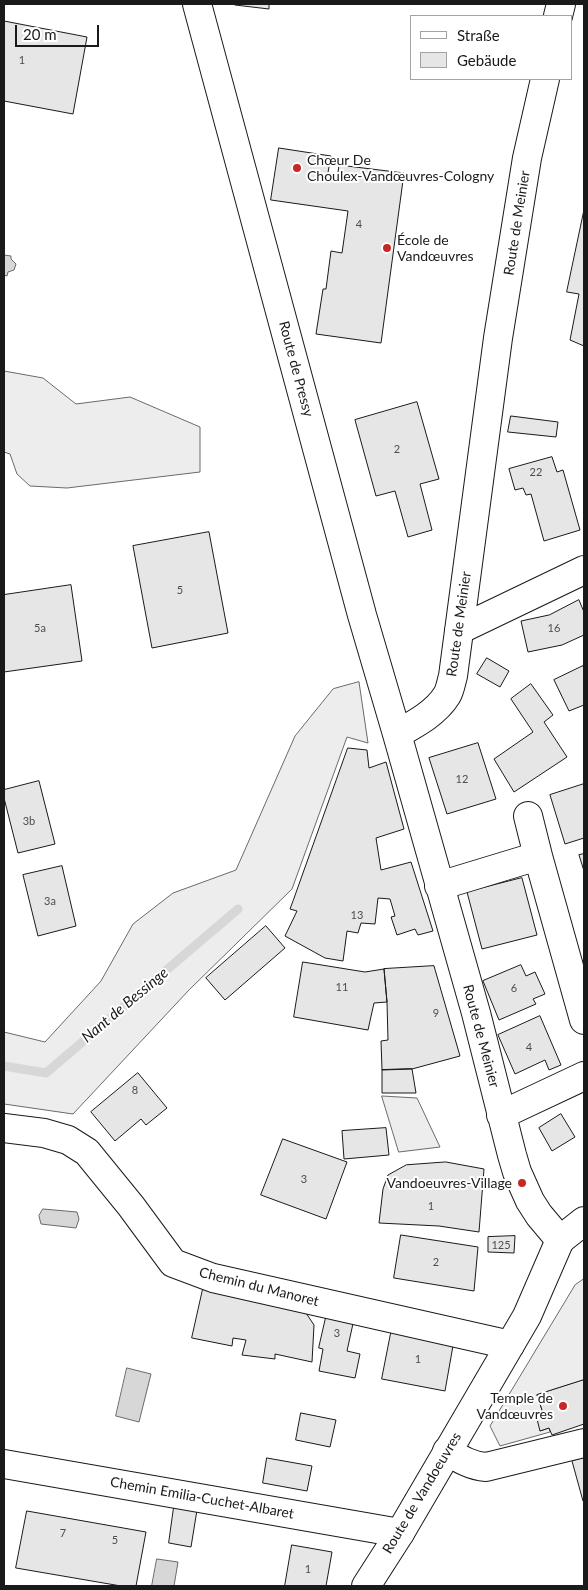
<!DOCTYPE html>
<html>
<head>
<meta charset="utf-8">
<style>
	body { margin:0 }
	#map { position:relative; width:588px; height:1590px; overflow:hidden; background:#fff; font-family:Lato,sans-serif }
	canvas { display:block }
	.frame { position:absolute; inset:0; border:5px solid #1a1a1a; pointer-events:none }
	.legend { position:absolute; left:410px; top:15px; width:162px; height:65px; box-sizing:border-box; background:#fff; border:1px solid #a3a3a3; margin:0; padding:6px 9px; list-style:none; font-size:15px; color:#1a1a1a }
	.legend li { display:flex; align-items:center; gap:10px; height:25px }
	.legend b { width:25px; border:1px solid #a3a3a3 }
	.scale { position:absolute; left:15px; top:25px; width:84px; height:22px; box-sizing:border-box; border:2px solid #1a1a1a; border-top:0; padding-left:6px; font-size:15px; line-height:18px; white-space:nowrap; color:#1a1a1a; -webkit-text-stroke:4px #fff; paint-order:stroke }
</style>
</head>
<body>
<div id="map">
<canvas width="588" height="1590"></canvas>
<div class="frame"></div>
<ul class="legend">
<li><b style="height:6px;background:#fff"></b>Straße</li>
<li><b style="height:14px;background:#e6e6e6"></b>Gebäude</li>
</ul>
<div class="scale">20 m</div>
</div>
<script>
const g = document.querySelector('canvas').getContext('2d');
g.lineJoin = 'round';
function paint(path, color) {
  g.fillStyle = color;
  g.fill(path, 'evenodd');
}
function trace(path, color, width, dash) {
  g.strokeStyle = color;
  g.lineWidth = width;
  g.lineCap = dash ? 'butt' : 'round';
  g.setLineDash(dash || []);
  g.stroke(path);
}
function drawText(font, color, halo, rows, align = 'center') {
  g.font = font + ' Lato,sans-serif';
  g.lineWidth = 4;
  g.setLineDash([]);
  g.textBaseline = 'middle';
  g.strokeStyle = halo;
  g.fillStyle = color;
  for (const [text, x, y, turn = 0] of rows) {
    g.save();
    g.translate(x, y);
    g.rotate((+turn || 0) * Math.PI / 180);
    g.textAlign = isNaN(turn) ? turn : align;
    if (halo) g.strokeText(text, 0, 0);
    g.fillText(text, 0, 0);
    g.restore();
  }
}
const built = new Path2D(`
	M4,371L43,378L76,404L130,397L200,427V472L67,488L30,486L17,474L10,454L4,452Z
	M359,682L368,743L347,737L292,889L189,990L73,1114L4,1104V1032L45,1042L101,981L133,924L173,893L236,870L295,736L333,689Z
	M382,1096L417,1098L440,1147L399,1152Z
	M584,1279V1380L537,1395L544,1416L540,1431L549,1428L550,1432L500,1446L490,1426L575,1285Z`);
paint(built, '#ededed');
trace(built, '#6a6a6a', 1);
const water = new Path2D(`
	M4,255L11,256V259L16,264L14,270L8,272L7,276L4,275Z
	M43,1209L77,1212L79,1219L76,1228L41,1224L39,1216Z
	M127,1368L151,1374L139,1422L116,1416Z
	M157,1559L178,1562L174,1586H152Z`);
paint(water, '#d7d7d7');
trace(water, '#6a6a6a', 1);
trace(new Path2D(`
	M4,1066L46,1073L238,909`), '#d7d7d7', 9);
const building = new Path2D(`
	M235,4H269V9L235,5Z
	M4,21L87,37L73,114L4,101Z
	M279,148L331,156L327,178L337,179L339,165L404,173L381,343L316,334L323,289H326L331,251L342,253L348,211L271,200Z
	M584,210V346L570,340L579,294L567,292Z
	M417,402L439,479L420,484L432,530L408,537L395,491L376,496L355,420Z
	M511,416L558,422L556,437L508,432Z
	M552,457L557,472L563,470L580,530L544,541L531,494L526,495L523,488L515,490L509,469Z
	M209,532L228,633L152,648L133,546Z
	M71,585L82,661L4,672V595Z
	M579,600L584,612V635L562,645L528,652L521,621L549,615Z
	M487,658L509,671L500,687L477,674Z
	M583,666L584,669V705L569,711L554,680Z
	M531,684L553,715L544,722L567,757L514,792L494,759L533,732L511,699Z
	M478,743L496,799L447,814L429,758Z
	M348,748L367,750L369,768L386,762L404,829L376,838L381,870L411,862L433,931L418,935L415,929L397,935L391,917L395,916L390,899L378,898L375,924L361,923L358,933L347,931L343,961L325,958L285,936L297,911L290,909L293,901Z
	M39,781L55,844L18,853L4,798V790Z
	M584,784V838L565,844L550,795Z
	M584,854V871L579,855Z
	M62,866L76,926L38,936L23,875Z
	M522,878L537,935L482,949L467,892Z
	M266,926L285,948L225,1000L206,978Z
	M303,962L365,972L384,969L387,1002L374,1003L368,1030L294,1017Z
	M521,965L526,976L535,972L545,994L533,999L536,1004L499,1020L483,981Z
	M434,966L460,1056L412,1069L382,1070L381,1041L388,1040L387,1002L384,969Z
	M540,1016L561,1065L549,1070L545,1060L515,1074L498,1035Z
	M412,1069L416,1093H382V1070Z
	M138,1073L167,1108L146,1125L141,1119L115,1141L91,1112Z
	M561,1114L575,1137L552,1151L539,1128Z
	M386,1128L389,1155L344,1159L342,1131Z
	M283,1139L347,1162L326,1219L261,1195Z
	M446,1162L484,1169L479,1232L439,1226L379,1223L383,1189L388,1175L406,1165Z
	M401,1235L478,1247L474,1291L394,1278Z
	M515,1236L514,1253L488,1252V1237Z
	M203,1289L304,1310L314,1325L312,1362L275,1354V1359L242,1355L246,1340L233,1338L232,1346L192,1338Z
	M327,1313L354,1319L347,1351L360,1354L355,1378L319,1371L323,1349L319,1348Z
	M392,1328L454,1340L445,1391L382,1379Z
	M584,1380V1424L552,1435L549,1428L540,1431L537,1419L544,1416L537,1395Z
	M301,1413L336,1420L330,1447L296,1440Z
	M267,1458L312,1466L307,1491L263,1483Z
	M584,1458V1501H583L572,1461Z
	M174,1507L197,1510L191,1547L169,1543Z
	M27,1511L146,1532L136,1586H121L16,1568Z
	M292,1545L332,1552L326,1586H285Z`);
paint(building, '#e6e6e6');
trace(building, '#1a1a1a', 1);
const minor = new Path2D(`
	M197,4L362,615L397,734L476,1013L512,1155L517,1172L530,1201L539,1215L560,1240L584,1221
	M558,16L561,4
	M459,630L584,570
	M397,734C415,724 436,713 447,695C450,690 451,683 453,676L498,338L527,158L545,79
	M528,816L538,856
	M439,886L538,856L584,1020
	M501,1115L584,1076
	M4,1128L44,1133L68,1140L87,1152L131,1206L173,1263L213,1278L510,1345
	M447,1451C460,1459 471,1466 486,1467L584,1443
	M4,1464L400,1533`);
const major = new Path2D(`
	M366,1586L400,1533L527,1316L560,1240`);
trace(minor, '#1a1a1a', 30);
trace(major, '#1a1a1a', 30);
trace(minor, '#fff', 28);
trace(major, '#fff', 28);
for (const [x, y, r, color] of [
	[297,168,5,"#c62828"],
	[387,248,5,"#c62828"],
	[522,1183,5,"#c62828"],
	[563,1406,5,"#c62828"]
]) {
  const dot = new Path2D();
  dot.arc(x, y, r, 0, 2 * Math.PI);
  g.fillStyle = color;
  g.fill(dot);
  trace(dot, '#fff', 2);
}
drawText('11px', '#4d4d4d', null, [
	["1",22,60],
	["4",359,224],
	["2",397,449],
	["22",536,472],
	["5",180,590],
	["5a",40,628],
	["16",554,628],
	["12",462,779],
	["3b",29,821],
	["3a",50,901],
	["13",357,915],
	["11",342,987],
	["6",514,988],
	["9",436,1013],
	["4",529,1047],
	["8",135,1090],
	["3",304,1179],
	["1",431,1206],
	["125",501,1245],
	["2",436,1262],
	["3",337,1333],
	["1",418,1359],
	["7",63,1533],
	["5",115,1540],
	["1",308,1569]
]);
drawText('14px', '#1a1a1a', '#fff', [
	["Chœur De",307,160],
	["Choulex-Vandœuvres-Cologny",307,176],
	["École de",397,240],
	["Vandœuvres",397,256],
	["Vandoeuvres-Village",512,1183,"right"],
	["Temple de",553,1398,"right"],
	["Vandœuvres",553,1414,"right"]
], 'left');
drawText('14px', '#1a1a1a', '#fff', [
	["Route de Meinier",517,223,-81],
	["Route de Pressy",296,369,75],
	["Route de Meinier",459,624,-82],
	["Route de Meinier",481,1036,75],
	["Chemin du Manoret",259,1287,14],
	["Route de Vandoeuvres",422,1493,-59],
	["Chemin Emilia-Cuchet-Albaret",202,1498,10]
]);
drawText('italic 15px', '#1a1a1a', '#fff', [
	["Nant de Bessinge",125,1005,-40]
]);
</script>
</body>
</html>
